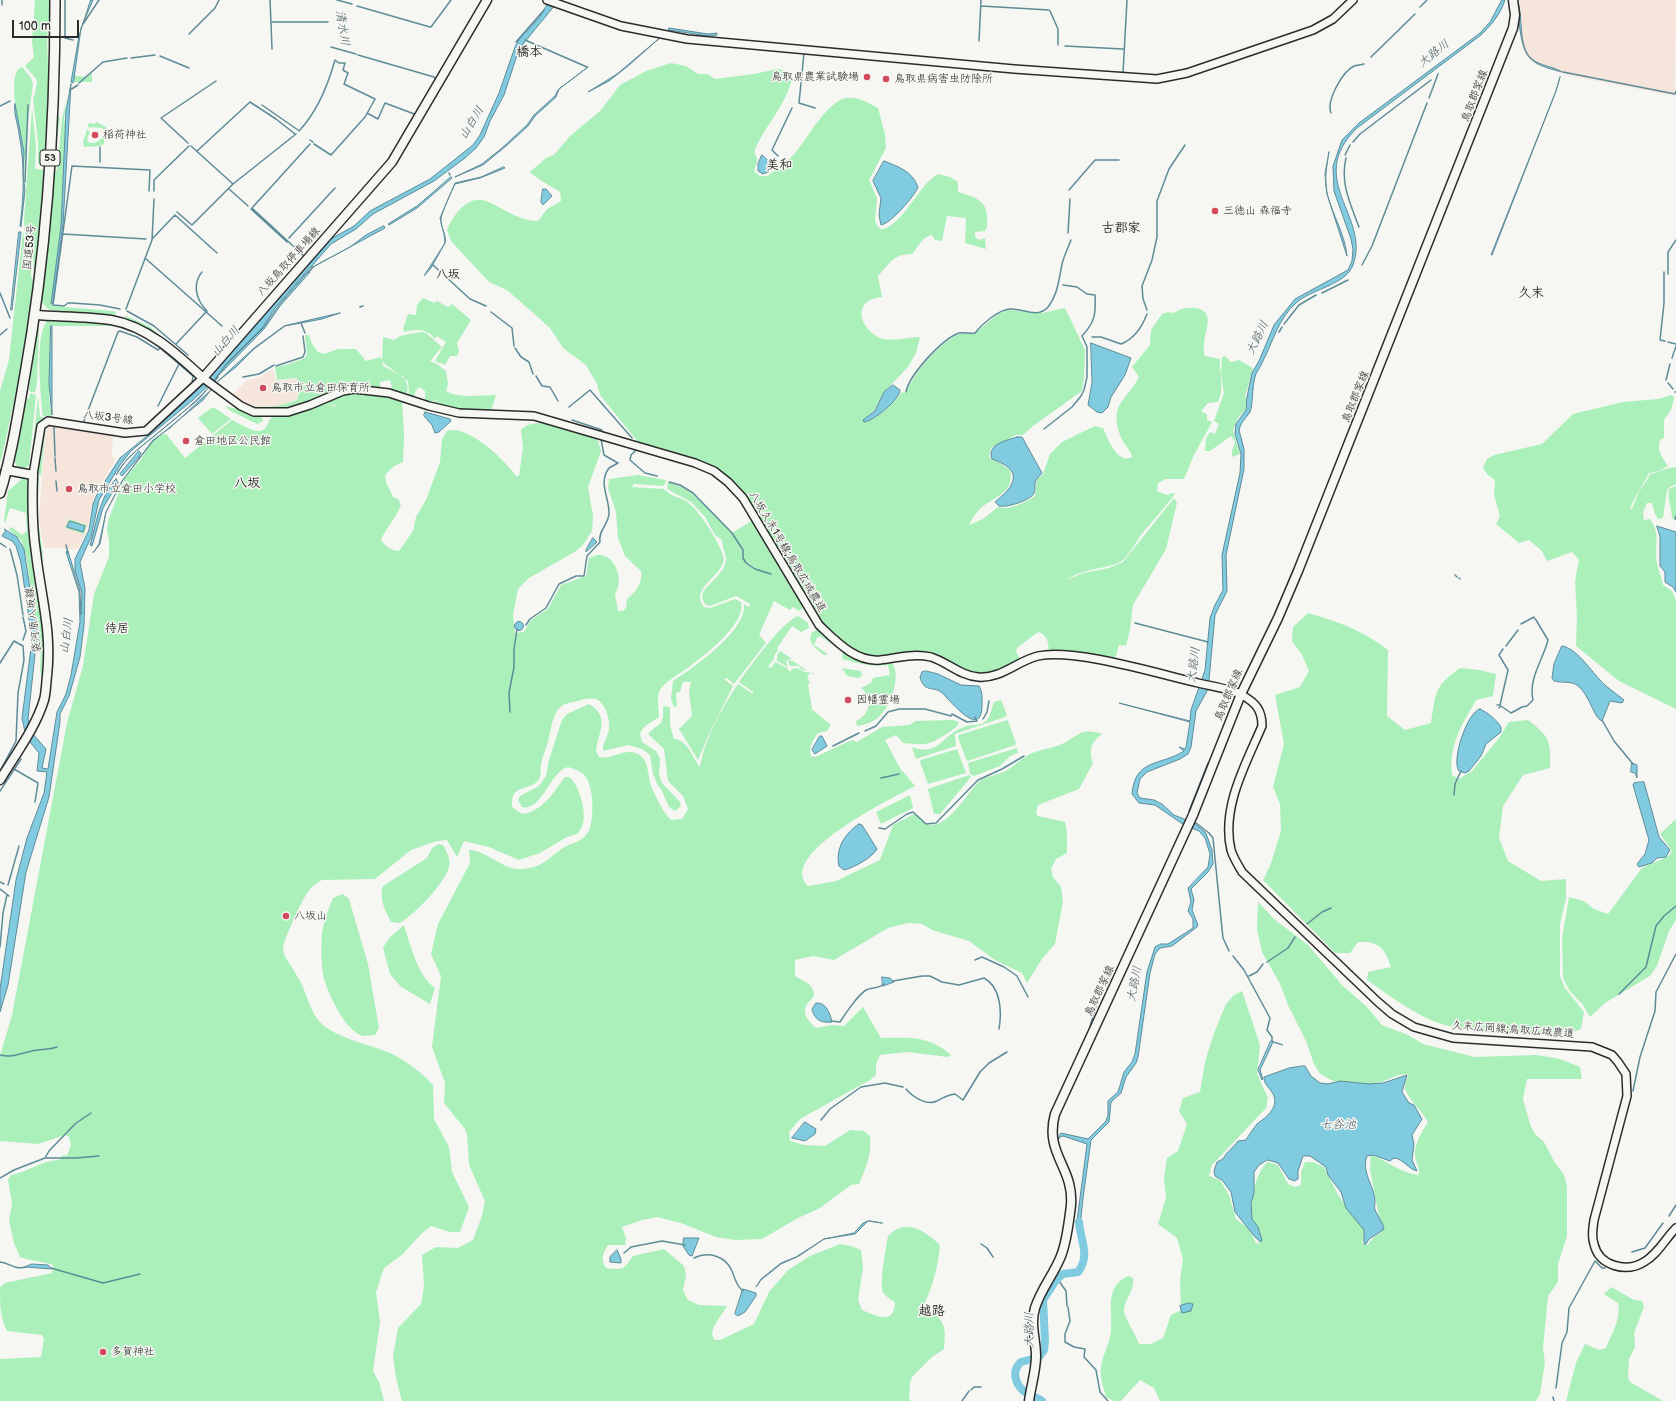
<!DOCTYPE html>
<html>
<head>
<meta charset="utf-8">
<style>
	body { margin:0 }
	#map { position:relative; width:1676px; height:1401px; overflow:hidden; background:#f6f6f2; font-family:"Balsamiq Sans",sans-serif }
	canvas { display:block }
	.scale { position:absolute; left:12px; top:20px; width:67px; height:18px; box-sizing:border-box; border:2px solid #2b2b2b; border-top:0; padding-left:5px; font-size:12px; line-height:14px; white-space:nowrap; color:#2b2b2b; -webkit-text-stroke:3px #f6f6f2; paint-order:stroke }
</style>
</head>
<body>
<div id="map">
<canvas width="1676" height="1401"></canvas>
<div class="scale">100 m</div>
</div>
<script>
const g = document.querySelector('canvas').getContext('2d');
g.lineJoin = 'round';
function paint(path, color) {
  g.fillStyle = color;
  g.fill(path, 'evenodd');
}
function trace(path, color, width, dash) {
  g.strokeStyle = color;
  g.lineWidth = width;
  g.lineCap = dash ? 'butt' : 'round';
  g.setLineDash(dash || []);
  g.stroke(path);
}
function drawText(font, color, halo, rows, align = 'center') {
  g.font = font + ' "Balsamiq Sans","Klee One",sans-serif';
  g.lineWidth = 3;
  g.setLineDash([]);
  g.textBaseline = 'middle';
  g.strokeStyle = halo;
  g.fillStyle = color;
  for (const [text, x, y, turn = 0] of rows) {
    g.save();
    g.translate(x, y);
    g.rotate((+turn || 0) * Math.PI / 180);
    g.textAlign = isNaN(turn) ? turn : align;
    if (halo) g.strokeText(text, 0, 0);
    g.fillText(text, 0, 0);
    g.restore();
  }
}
paint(new Path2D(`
	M1516,0H1676L1675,96L1567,75L1536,64L1527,57L1523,49L1520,34Z
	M273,369L276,381L297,379L298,392L297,399L278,406L260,407L243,403L231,396L246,381L260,377Z
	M46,424L111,433L113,435L112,456L116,459L96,492L91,507L88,527L78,549L46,548L43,545L39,518Z`), '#f5e5db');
paint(new Path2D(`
	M35,0H51V17H49L47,37L48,68L50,70L46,166L39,165L38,163V143L33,97L35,95L37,80L25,66L34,57L32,42Z
	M671,63L686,66L698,74H708L715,79L754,74L777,69L786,71L792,78C787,103 767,124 756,147C753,152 755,154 757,158C758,162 755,167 754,171L760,176H768C777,169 789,161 796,152C808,137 827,102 846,98C857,96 869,103 878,108L885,134L886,148L869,180L877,198L875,222L880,229C894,232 917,194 926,184C929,180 934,177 938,174L950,177L958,182V192C974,197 988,200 987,219C987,224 988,227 985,231L975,232V237L979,240L985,238L986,249L965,243L966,218L947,216L942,241L935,240L932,235C922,237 919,246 912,254C892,254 890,264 878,276L882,297C851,300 859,328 880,338C891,342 909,337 920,337L916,353L908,367L884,392L874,411L863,420L864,422C875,422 896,401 902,392L906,393C912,375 941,340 960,334C964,332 970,335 975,333L997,315L1007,310L1042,313L1065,308L1085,350L1084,377L1082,391L1033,426L1023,435H1016L991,448L989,456L991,459L1000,463L1010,470C1015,492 996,496 982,507C976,512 972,518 969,525L983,519L998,507C1009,511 1026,502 1035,496L1037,480L1043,474L1050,454L1062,442L1095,426L1103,428C1107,437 1117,465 1132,457C1130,448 1123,444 1120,435C1109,403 1126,402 1139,377L1132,367L1150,345L1151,330L1162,314L1168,312L1174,313C1181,308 1186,307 1195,308C1216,311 1205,329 1204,344C1203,348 1204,352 1205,356L1220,359C1219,373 1225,388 1218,402L1208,403L1202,410V412L1207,414V420L1212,422L1211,424L1194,455L1184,479H1166L1158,483L1157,491L1167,495L1173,493L1175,494C1165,507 1155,518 1145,530C1138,538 1128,558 1120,562C1103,570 1083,568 1067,580L1083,573L1109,568L1123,562L1174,498L1177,503L1166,549L1133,605L1130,629L1126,646L1119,645L1116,656L1113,659L1049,652C1048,642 1048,635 1038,632L1017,648L1016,652L1020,659C1008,666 995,675 980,675C963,674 940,655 920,652C907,649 892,655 878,656C856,658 833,637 820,621L731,481L639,443L600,395L597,384L586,365L563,348L550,328L531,311L507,290L489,282L451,241L447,230C452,216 468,194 486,201C504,208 518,221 538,221L547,209L561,201L560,192C554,188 531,175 530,172L546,158L554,155L570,136L600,111L620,85L646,71Z
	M22,67L31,78L33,84L28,122L25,188C24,175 25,163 24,151C22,135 4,73 22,67Z
	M92,73V82H73L75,76L87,77Z
	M67,99L64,119L66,128L61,225L51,304L53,306L112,311L116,312L115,315L51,310L48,309L42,303L43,276L54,171L57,170L62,118Z
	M32,108L36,146L35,169L45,170L34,276L33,256L27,252L24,221Z
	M58,115L60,119L54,164L57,116Z
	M97,122L106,127L104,144L99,146L84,147L83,142L87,129L90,132L87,139L89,143C97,143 103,140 105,132L102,128L87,127L89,123L94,124Z
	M23,231L26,252L31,257V277L34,281L19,378L1,461H0V391L9,360Z
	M423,298L434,303L437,301L448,307L452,304L471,320L457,343L459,351L457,356H450L445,365L435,361L446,342L437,336L435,339C426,328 417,329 404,332L403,329L408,314L416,315L417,305Z
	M126,316L149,326L185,356L147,328L123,318Z
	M48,320L113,321L114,326H51L49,397L52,417L43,416C41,396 34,333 48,320Z
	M37,327L39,328L37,383L35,392H30L29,388Z
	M421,332L426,333L442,347L430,361L437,364L446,371L448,384L446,391C459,399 481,395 496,395L491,411L456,410L429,403L440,400L425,402V391L419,387L415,392L414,398L407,396L409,392L408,381L382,362L383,337L394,340L400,336Z
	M305,335H309L312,344L318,352L324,354L338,349H356L366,361L381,357L383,366L404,377C407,382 409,390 406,395L393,392L390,380L380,382L381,390L364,387L316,399L288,409H261L249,407L248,405C267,409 280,406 297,400L299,392L297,378L277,380L275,367L286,365L305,358L307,354Z
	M1225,356L1231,362L1239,360L1253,368L1245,397L1247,398L1245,410L1238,418L1233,431L1240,454L1232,457V451L1235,442L1231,436L1210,451H1205L1206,438L1210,432L1215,434L1219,424L1214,421L1224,393L1221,373L1222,357Z
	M30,393L36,395L29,465L25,469L18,468L15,462L13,461L27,398H29Z
	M354,393L402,399L404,435L403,462L394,466L385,475L386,482L393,497L398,499L401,504C397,518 386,527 381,540C386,547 390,550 399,551L413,531L416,517L426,500L440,462L442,440L447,431C467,424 504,459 516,476H519L523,448L521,430C535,413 579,431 597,437L601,451L588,487L593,516L592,531L583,545L576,551L529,578L518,589L513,615L515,633L524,632L531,620L548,609L561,585L586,576L589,558C593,557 597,554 601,555C618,558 623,583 615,594L618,611H623L626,608L627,599C636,592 643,583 641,571L625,556L618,538L616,512L608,488L609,479L638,475L666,480L664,486L634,484L632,487L664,489C670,496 679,497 686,501C698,508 722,546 724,559C722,577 689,588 704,607L710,608L735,599L741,602C747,623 704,656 689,667C680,674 666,680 660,690C656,697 659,709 659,717L645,726L640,733L642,742L656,751L660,759L659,774L662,783L680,802L681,806L675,811L669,807L661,789L658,786L653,774L650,755L642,749L628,745L603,751C602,743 609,736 609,728C610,719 606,706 598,700C593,697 586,699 581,700C575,702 567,703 563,705C552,712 551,731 548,742C546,749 542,757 541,765C540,769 541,773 540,777C533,794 510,780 512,807L522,814C542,812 554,792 565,777H569C579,784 588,815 582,826C581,829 579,832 577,834L567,837L540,853L519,860L489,847L464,841L457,857L447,840L437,841L411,850L375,879L322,880C307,886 300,907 293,921C276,958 283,949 300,981C307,994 310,1012 320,1022C334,1038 373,1045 392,1054C408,1062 421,1072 433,1085L434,1119L449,1147L452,1172L469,1207L460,1232H450L431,1226L421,1234L403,1254L384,1268L376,1292L380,1322L373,1371L379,1382L384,1401H0V1359L41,1357L44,1339L42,1335L7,1331C0,1319 0,1303 0,1287L5,1283L52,1273L53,1265C42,1261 31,1261 20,1257L14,1243L9,1221L12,1203L8,1180L11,1175C28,1172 42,1160 59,1160L62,1156L67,1155L71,1145L69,1137L65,1135L38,1144L0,1141V1056L12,1015L67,723L83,666L94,594L109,557V540L107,530L108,521L122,484L130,483L123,481C128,474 134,468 140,461C147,451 152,436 166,434L185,458L232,420C239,423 252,432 260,431C270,429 267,418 274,416C278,415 282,416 286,415C301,411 322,398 336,407L335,405L319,403L341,395Z
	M1672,395L1674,398L1671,410L1664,420V438L1660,440C1657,451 1662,457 1668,466L1659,471L1649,473C1643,485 1635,495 1630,509H1632L1639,491L1646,482L1650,474C1659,472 1666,468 1676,467V484L1670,487L1667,490L1663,518L1658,519L1655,514L1652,503H1647L1643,512L1644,520L1650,519C1661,533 1654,547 1657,563C1658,570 1662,577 1663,585L1672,591L1676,600V709L1619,681L1576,646L1577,617L1575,581L1579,560L1572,552L1547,561L1542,551L1529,540L1519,543L1496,524L1500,516L1494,495L1495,480L1488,475L1483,468L1487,459L1494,455L1542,444L1573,414L1623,402L1658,399Z
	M38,396L40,417H44L39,423L32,457Z
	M225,406L261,415L263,421L257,424L229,410Z
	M211,408H215L231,419L212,434L198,418Z
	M46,424L41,476L36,470L42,431Z
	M36,471L39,476L37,515L43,554L42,574C35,541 35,505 36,471Z
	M21,476L29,480L27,502L47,638L43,682L40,670L41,647L37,644V631L26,555L21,540L9,530L10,527L13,528L22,535L27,531L26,513L10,508L5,523L4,520L8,491L21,480Z
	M668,482C695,489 713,513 732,533L753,520L804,605L803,608L799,611L793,607L790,610L774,601L759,635L766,643L734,684L727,678L724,679L733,686L710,732L698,760L679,729L692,716L689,692L691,682H683L680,692L676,693L677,706L674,707L671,699L673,681C693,668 747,631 744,604L749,607L750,604L736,596L710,606L705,604L702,598L703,592C710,582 727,571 726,558C725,551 722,547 722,540L715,535L705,517L691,502L667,489Z
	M1676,486V521L1672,518C1672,507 1667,500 1669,489Z
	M69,519L87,525L84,534L65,528Z
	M44,584C52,619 59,655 49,690L51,634Z
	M1308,613C1339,622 1362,630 1388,650L1387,716L1405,730L1431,723C1436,692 1433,688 1460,668L1479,670L1496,674L1493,696L1476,700C1461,726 1449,745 1452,775L1459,779L1472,771L1499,738L1509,722L1528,720C1550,737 1551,741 1550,768L1523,775L1503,806L1499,838L1508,861L1541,881L1566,879V899L1560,924V976L1565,988L1584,1012L1581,1029L1569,1034C1529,1033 1488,1036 1449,1026C1419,1019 1392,997 1367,980L1368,972L1391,967C1385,948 1379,941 1358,942L1350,953H1335L1263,880L1270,866L1281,831L1280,804L1273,787L1284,744L1275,695L1300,687L1309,671L1302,655L1292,641L1293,627Z
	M798,616L808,623L809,628L801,632L792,626L777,648L778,650L774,656V659L768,667L771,668L775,662L787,668L790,672L792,669L797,668L804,672H808L812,674L815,671L812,675L810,673L807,677L810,683L808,684L812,709L811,711L813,710L831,725L827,731L818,733C813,740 808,748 811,756L815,757L852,740L857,742L882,727L910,725L915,721L953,720L959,722C957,728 953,729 948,733C927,746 927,745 903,743L896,735L885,740L900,768L915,786C895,797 775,854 808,886L836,881L880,860L893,825L914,814L922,819L925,824C948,831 966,793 980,781C986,776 998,775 1006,771C1014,766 1020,760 1028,755C1038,750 1048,749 1057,746C1077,739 1078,726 1102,734C1091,742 1088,751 1093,763L1079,789L1038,805L1036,814L1038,816L1065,822L1067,833V853L1056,859L1051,869L1053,877L1061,887L1063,902L1055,944L1042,959L1027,983L1022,973L995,960L969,941L932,930L922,924L908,923L888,928L834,960L813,956L795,960V976C805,982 814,984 814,996C812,999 810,1000 808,1003C800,1012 809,1022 816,1028L832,1025L844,1026L863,1007L881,1038C910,1038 927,1035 951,1055L948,1057L907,1052L880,1055L876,1064V1075L870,1080L800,1119L789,1132L790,1141L804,1145L825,1146L850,1130L864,1131L870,1136C872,1154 866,1168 859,1184L851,1185L820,1208L796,1219L762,1239L735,1240L716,1237L681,1223L657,1217L642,1220L622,1227L626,1238L625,1245H608C603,1253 600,1259 606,1268C624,1270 623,1270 633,1256L664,1249L684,1266L686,1275L683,1290L688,1300L699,1305L727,1306C722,1316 706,1331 715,1340H720L754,1324L769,1292L788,1270L810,1256L840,1244L851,1246L861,1250L863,1267L858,1300L862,1310C877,1316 894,1326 895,1302C890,1299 886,1297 883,1292C879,1282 886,1248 888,1236C906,1217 925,1231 940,1245C938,1266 933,1286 924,1305C944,1321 947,1324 944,1349L932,1357L912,1377L910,1383L909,1398L911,1401H402L396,1378L393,1356L398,1328L421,1304L424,1286L422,1255L436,1247L458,1248L473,1240L482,1216L485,1201L469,1165L467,1134L465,1129L444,1103L445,1083L432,1047L441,976L431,954L438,924L470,863L469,850C488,851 503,870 520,869C544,868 546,859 563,848C571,843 581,842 587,834C595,824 594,786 585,776C581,771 574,769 568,767C550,771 542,812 522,807L518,800L520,796L539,786L546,776L549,760L562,720L567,714L589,704C611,717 598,732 596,751L599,757C612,760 625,747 638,754C650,761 647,776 652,788C657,799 662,811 671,820L682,819L688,809L683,796L668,781L664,749L648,734C660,721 664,728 663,706L670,707V725L674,739C688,740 692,757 700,767C704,741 722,707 738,684L753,694V692L739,682C751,665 780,624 798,616Z
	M817,630L861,661L876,664L891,661C903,675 890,710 875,720C870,723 863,725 857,726L856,721C870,715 874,698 861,688L871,683L873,678L890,675L888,665C866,667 860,663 842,659L843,652L820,636L817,638L814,645L828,654L824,655C815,648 807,643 812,632Z
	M780,651L792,659L786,661L788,667L777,661V655Z
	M788,661H793L807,671L802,670L798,666H790Z
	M842,668L861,671L862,676L858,678L847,676Z
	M1001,700L1007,715L1005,717L955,734L956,746L916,759L912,747C938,758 944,733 964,727C971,724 979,726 985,722C991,717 991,709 994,702Z
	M1007,720L1008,721L1016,743L1015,745L968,761L966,759L958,737L959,735Z
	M1017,748L1018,753L1010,756L1000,766L974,776L970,774L968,763Z
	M957,749L966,773L928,784L920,762L921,760Z
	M969,775L971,777L940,814H934L928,789Z
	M910,795L913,808L881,824L876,812Z
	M1676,819V920L1669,931L1657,966L1650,976L1605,1003L1590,1017L1583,1005L1569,990L1563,978L1562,938L1569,897L1584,901L1594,909L1608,914L1642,868L1669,856L1672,851L1660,834Z
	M439,844L444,846C447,853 451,860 449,867C445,883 415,914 400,923L391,922C385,911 379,898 383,886L427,858L432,848Z
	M343,894L349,899L368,964L379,1028L375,1035C371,1035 366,1036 363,1036C345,1031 329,995 324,979C321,965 321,947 322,933C324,921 328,910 333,898Z
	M1258,902L1274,919L1308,945L1343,986L1366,1006L1382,1025L1408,1035L1423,1044L1475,1057L1537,1055L1560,1059L1580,1067L1582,1079H1527L1523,1099L1530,1124L1535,1134L1544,1142L1554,1161L1564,1175L1567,1186V1236L1558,1264V1282L1548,1296L1543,1348L1545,1363L1540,1394L1536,1401H1160L1154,1388L1140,1380L1121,1401H1114L1106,1397C1104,1388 1099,1377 1101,1367C1103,1354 1110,1343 1111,1330C1113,1309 1104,1287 1128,1276L1133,1278C1135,1291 1124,1299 1124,1312C1124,1316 1137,1337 1139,1344H1151L1163,1338L1171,1315L1181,1310L1180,1279L1183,1259L1177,1238L1158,1224L1166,1198L1164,1178L1167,1158L1178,1151L1187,1124L1179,1111L1183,1098L1200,1092L1205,1062L1214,1033L1226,1004L1234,995L1242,991L1260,1045L1257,1074L1268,1098L1266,1108L1212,1165L1209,1176L1220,1180L1229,1195L1236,1219L1249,1229L1256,1243L1259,1244C1258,1234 1253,1232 1251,1224C1248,1209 1255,1171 1268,1162L1278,1165L1288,1184L1295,1187L1301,1185V1172L1305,1162H1313L1324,1167L1338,1195L1365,1231L1362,1243L1367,1245L1375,1236L1382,1232L1370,1170L1371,1155C1388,1161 1402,1174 1419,1175C1420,1168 1416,1163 1415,1156C1414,1145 1422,1131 1428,1122C1423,1112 1405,1096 1405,1087C1405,1083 1407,1078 1409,1074L1399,1075L1381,1082L1367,1085L1333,1081L1320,1074L1314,1064L1306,1041L1288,1005L1280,984L1262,952L1257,929Z
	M404,925C411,946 417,975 435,988L430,1004L400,986L390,974L383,948L389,938Z
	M1611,1287L1634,1300L1642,1301L1644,1307L1634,1333L1635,1347L1629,1359L1628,1377L1630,1382L1663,1401H1566L1576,1363L1585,1344L1599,1350L1606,1348C1612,1333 1621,1320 1618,1303L1604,1294Z`), '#abf0bb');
const water = new Path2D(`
	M91,0H93L81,28L74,79L73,83L71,82L79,36Z
	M550,0L555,5L519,49L504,95L490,121L484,137L476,148L465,158L434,181L373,214L356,229L331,244L275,308L263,327L227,363L215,379L193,400L131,451L120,465L99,500L91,537L80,562L85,589L84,625L80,657L69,696L60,714V722L49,797L26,872L8,985L0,1012V989L16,880L27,838L44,793L47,772L37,771L39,753L30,742L25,732L22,718L32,640L21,563L16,546L12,541L2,536L6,530L4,529L17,537L24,549L37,636L28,719L32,733L46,749L42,768L48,769L57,712L66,694L71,675L80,622L79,592L66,552L68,551L80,591L81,615L82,593L75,570V559L89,530L93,504L98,492L120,458L147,436L148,433L213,373L329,240L354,226L370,211L430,179L473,145L480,135L499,93L515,47L520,38L539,18Z
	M1502,0H1505C1500,15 1492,24 1481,35L1357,128C1304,180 1371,216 1353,265C1346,285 1311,289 1296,303C1278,319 1273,342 1262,363C1260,368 1256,372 1255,377C1252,387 1253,405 1250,412C1246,418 1241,422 1239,430L1244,449V469L1226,555L1227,591L1215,615L1209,680L1207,691L1196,711L1191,747L1188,754L1180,759L1147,772L1140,779L1137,793L1140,798L1154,800L1162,804L1174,815L1194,823L1205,832L1207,836L1212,850L1213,864L1208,872L1191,889L1194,900L1192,910L1198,925L1197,927L1172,946L1160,948L1155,954L1150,973L1138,1057L1136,1063L1126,1077L1121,1093L1111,1102L1109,1122L1091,1140L1083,1198L1080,1226L1082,1230L1079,1232L1077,1221L1087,1144L1063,1136L1060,1137L1056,1143V1142L1061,1133L1088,1139L1106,1121L1108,1115V1101L1118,1092L1124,1072L1132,1062L1135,1054L1147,972L1155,947L1160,944H1168L1193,928V919L1188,911L1191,902L1188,888L1208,867L1210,854L1205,838L1199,831L1184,825L1155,805L1139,803L1132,794C1135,758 1161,766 1184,751L1179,747L1185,749L1186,747L1190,722L1119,703L1190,721L1191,710L1205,670L1210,618L1215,605L1223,590L1222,555L1240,473L1241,454L1235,434L1236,424L1246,410L1247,397L1252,373L1259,361L1274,325L1295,299L1348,270L1352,261L1353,249L1351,239L1334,191L1333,166L1342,140L1359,123L1480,33L1490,22Z
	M1517,0C1524,14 1517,47 1532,59C1540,66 1555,67 1562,72C1552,69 1539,67 1531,59C1519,49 1519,15 1517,0Z
	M669,28L708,34L717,33V35L708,36L669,30Z
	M662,36L628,66L609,81L588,92L617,74Z
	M588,67L559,89L556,97L535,116L528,126L506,146L483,165L455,177L482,164L502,148L527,125L534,115L555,96L558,90Z
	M1560,77L1556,91L1492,255H1491L1556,91Z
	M71,84L63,225L53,303L51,304L61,226L66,111Z
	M15,104L24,152L23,176L25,190L21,227L20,226C24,195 25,165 19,134C18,125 13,111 15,104Z
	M1329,152C1327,165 1324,179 1327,193C1332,214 1345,234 1347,256L1327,194L1325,174Z
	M762,155L774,166L768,172L763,174L758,171V164Z
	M884,161C899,167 912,171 918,187C915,196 890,224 881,225L879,215L881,198L873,181Z
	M504,167L505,168L480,178L455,184C453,188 441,214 441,219C440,228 447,234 445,243L431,268L424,276L445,243L444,234L440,218L455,183L481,177Z
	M451,177L452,178L417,208L389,225L388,224L417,206Z
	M543,189H546L552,196L543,205L541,202Z
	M384,226L385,228L311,268L350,247L366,235Z
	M19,232H21L12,310H11Z
	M309,271L310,272L280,306L264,329L216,378L227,364L263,328L279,305Z
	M340,313L322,319L285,326L254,349L236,367L217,382L254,348L284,326Z
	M51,326H52V415L49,384Z
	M1091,343L1131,358L1125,375L1111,397L1108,407L1102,413L1097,412L1088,405L1092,383Z
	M893,385L900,390C900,399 874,421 864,422L863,420L875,411L884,392Z
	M208,388L199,399L137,450L125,462L116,475C125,458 137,450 152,438C171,422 192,406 208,388Z
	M211,390L203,400L153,441L123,480L106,512L100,544L93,553L99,544L106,512L122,481L153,440L170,428Z
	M425,412L450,419L451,421L439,432L435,433L432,425L424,416Z
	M1017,437H1022L1042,473L1036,480C1034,484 1036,488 1034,493C1032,500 1006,508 999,506L995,502C999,498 1004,495 1007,491C1022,473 1008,465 992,459C986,444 1008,440 1017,437Z
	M139,451L141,453L139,457L122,476L120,474Z
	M116,479L118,483L103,508L92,546L90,545C97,522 99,498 116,479Z
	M70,521L85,526L83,532L67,527Z
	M1657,526L1676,532V592L1673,587L1665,582V572L1660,566V537Z
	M593,538L597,542L586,552V550Z
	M514.5 626a4.5 4.5 0 1 1 9 0a4.5 4.5 0 1 1-9 0Z
	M1562,646C1578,648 1594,676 1606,686C1612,691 1618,695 1624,700L1622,703L1610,701L1602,721C1593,717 1590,695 1577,685C1571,681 1561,683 1554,681L1552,678L1554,664Z
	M926,671L938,674L961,685L979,686C983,692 982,700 982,707C980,741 947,696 941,692C933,686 924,693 920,677L922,672Z
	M1480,709C1488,713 1496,719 1501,727V732L1486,744L1481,756L1469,771L1465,773L1459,771C1451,761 1467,712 1480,709Z
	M820,736H822L827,746L815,754L812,750Z
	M1632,763L1637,765V778L1635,773L1631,772Z
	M1644,782L1659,837L1670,850L1666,857L1657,858L1652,863L1639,867L1637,864L1645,854L1649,840L1633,785L1634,783Z
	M859,824L862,825L877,849C872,858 853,868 844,870L839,866C835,849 845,833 859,824Z
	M882,977L890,978L894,982L883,986Z
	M816,1003C826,1002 830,1013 832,1022C821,1023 816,1021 812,1010Z
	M1271,1041L1283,1045L1273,1042L1260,1070L1263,1079L1262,1080L1258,1070Z
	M1305,1066L1311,1076L1320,1083L1328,1084L1340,1081L1369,1084L1383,1083L1407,1075L1402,1092L1409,1103L1414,1105L1422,1119L1412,1135L1414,1144L1412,1160L1417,1171C1408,1169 1404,1159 1394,1158L1390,1161L1373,1155L1367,1156C1361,1172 1374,1185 1375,1201C1375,1204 1374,1207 1375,1210C1378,1216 1381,1221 1384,1227L1383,1230L1369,1239L1366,1244H1364V1230L1346,1208L1341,1192L1328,1175L1326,1167L1310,1156H1303L1298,1171V1179L1295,1181L1289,1179L1278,1163L1272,1161L1267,1160L1259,1165L1254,1172V1193L1251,1203L1252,1219L1258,1227L1262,1240L1261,1242L1255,1237L1235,1212L1231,1192L1222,1180L1215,1176L1214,1171L1217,1162L1223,1159C1227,1151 1233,1148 1238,1141L1246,1140C1249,1135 1253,1129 1257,1124C1266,1117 1278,1109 1274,1096C1271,1088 1264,1086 1264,1077L1289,1068Z
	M805,1122L816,1129L815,1134L805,1141L792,1138Z
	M868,1221L855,1234L824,1239L799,1256L781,1264L761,1280L756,1287L761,1279L781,1263L796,1257L824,1239L854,1233L863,1223L868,1221L882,1223Z
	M684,1238H699L692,1256L689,1255L683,1246Z
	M617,1250L621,1259V1263L610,1262V1257Z
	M32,1264L48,1265L52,1269L25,1267Z
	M743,1289L756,1293V1296L745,1312L738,1316L735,1314Z
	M1189,1303L1193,1304L1191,1311L1182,1313L1180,1306Z`);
paint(water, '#80cbe0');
trace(water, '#5e8b98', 1);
trace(new Path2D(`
	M2,0V5
	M65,0V38L73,40
	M270,0L271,23
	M337,0L352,4
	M357,6L430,27
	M981,6L1049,10
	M1420,7L1427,0
	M1050,11L1058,29V45
	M83,24L99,0
	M431,27L451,0
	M189,34L215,8L219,0
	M525,40L587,67
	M979,41L981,0
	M516,42L544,10
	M1065,46L1123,49
	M331,47L356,54
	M272,49L271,22H328
	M804,53L799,103L815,108
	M358,55L434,77L436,80
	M160,56L189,68
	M1371,57L1415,14
	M131,58L155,55
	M1563,72L1675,94L1676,91
	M1123,73L1127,0
	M79,83L103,62L127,58
	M70,90L78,85
	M1429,98L1438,74
	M262,105L298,130
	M0,106L10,101
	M367,113L378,119L385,103L417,115
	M1331,113C1326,101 1342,72 1354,66C1357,65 1360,65 1364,64
	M299,131C317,112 328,85 335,60L339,63H345L343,70L348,73L344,84L375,99L365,117L331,155L314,144
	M310,140L313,142
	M1353,142L1360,134L1431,80
	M188,143L161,118L216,81
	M191,146L233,184
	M197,151L250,102L276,119L295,134
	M1345,155L1350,145
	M778,156L772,150L792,108
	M1346,158C1340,183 1350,203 1359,227
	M100,162V147
	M449,173L450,175
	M25,182L28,105
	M229,189L248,206
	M1069,190L1095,160H1119
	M154,191V180L189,146
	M251,209L287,242
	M177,212L192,225L233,184L296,134
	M1068,233L1070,199
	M63,234L146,239
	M289,238L335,188
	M152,239L175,215L217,253
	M305,257L252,208L310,144
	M145,258L222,326
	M433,265L470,299L486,306
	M1362,265L1372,246L1427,103
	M1664,272V303L1660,340L1665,341
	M308,273L313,267
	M1668,274V252L1676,240
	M0,293L10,318
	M1322,293L1348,280
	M360,307L363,306
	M120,309L100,305L72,303H68L64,306L53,305L72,166L150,170L149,191
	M126,309L152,240L154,199
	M1147,310L1143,299L1142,286L1152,260L1157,237V201L1169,169L1185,145
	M127,311L154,326L188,355
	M491,312L512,328L514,346
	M301,323L305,333
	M1284,324L1299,305L1316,295
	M1279,332L1282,327
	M0,335L7,329
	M1092,337H1101L1121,344C1134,339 1142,327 1147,314
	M1668,342L1676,344
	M176,344L207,311C196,300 192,284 202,272
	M515,348L521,357L529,362L533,374
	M1672,358L1676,346
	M276,366L303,357L305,352L303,336
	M536,376L542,386L550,387L558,401
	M243,377L259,374L274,365
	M1666,380L1670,364
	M213,383L218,377
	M1668,383L1673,389
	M906,392C909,375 942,339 959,333C964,332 970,334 975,333C982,324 998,310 1010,309C1022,308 1038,319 1048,307C1058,294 1059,279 1062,264C1064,256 1068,248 1071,240
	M1675,392H1676
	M158,406L179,364
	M569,407L590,390L632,438
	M572,420L602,430
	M84,421L118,332L120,331L137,337L158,350L160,348L193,376L192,383
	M54,427L55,456
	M1044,429L1072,407L1081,396L1084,390L1087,377V347L1082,336C1095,322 1096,314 1095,295L1087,294L1077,287L1063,285
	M637,449L631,455L630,460L645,473L657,476
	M55,458L56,471
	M56,481L57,491
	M669,482L680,485L693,493L732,533L743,550V558L746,563L755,569L771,574
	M1675,519L1676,516
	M0,543L6,547
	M66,545L68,553
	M10,549L17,575L23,615
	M1455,575L1457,577
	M1459,578L1460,579
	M23,617L26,631L23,640
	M1135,623L1208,642
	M1521,624L1534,617L1535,619
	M526,625L530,619L546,608L559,584L576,576H584L587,556L600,542C598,530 609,524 609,513C609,496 598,483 609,468L618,463L604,455L601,439
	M1506,646L1518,630
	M0,663L14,641L23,646L24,660L18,693L16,741L0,771
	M1497,705H1500L1508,670L1499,655L1503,649
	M1499,708L1501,706L1511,713L1522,707L1527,706L1533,700C1528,679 1543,660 1548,640L1536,620
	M510,712L509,693L514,667V649L517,629
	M983,719L987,712L989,701
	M1602,720L1614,741L1633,764
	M865,731L876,726L888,712L899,709H925L951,716L952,714L967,722L977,721L975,717
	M833,746L859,733
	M14,769L38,783L35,802
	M881,778L899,774
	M0,791L21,759
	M1454,795L1455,784L1461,771
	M1189,811L1208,763
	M1194,824L1196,823L1209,833L1213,838L1221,919L1223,938L1229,951
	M879,828L885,829L907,814L913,812L926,824L936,823L978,780L1002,769L1024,756
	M0,882L4,884
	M8,885L19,846
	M0,889L9,896
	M1307,924L1322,912L1331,908
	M0,947L3,913L7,895
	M1233,956L1244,970L1270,1018L1267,1030L1272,1037V1041
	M975,960L982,957L1004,967L1017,976L1028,997
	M1267,962L1288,948L1295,937
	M1249,976L1257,972L1263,964
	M893,981L922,976H930L942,982L959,985L984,978C1001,987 1002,1012 999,1029
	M1619,994L1646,967L1656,926L1664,916L1676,906
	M831,1021L840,1022C845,1014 858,995 866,990C872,987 878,989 884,984
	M1089,1030L1096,1006
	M0,1055C13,1058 20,1053 32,1051C40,1049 49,1050 57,1047
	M906,1089C913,1097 926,1106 937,1101C944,1097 947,1095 955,1094L963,1100L980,1072L989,1063L1007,1052
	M1633,1091L1640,1057L1655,1011L1656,992L1676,954
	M821,1120L830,1109L861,1087L885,1083L903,1087
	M45,1158L49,1151L75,1124L91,1113
	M1070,1174L1073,1185
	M0,1178L14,1170L45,1158H76L99,1156
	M1669,1216L1676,1205
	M981,1244L987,1248L993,1257
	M1632,1252L1645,1248L1663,1223
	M624,1253L631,1247L662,1241L685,1245
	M694,1258C708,1251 726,1256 732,1271C735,1278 736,1286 743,1291
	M0,1262C11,1263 13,1270 26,1267
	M51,1268L103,1283L140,1274
	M1059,1281L1066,1291L1067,1306
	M1068,1307L1070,1321L1065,1334V1342L1074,1347L1085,1349L1084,1357L1096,1370L1100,1392L1108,1401
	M1556,1388L1562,1343L1567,1332L1569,1308L1595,1261L1602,1268H1605
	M971,1390L974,1387H981
	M1553,1397L1554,1401
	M962,1401L969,1391`), '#5e8b98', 1.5);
trace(new Path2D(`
	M1042,1401C1038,1397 1033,1397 1028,1394C1016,1387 1010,1372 1021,1362L1039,1357L1044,1350L1045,1341L1043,1300L1056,1280L1063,1274L1078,1272C1091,1255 1080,1240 1079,1222`), '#80cbe0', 8);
const tertiary = new Path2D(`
	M547,0L621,26L687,39L1014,69L1157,79L1187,73L1313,30L1333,19L1353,0
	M33,475L41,426L48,421L125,433L146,431L203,378L241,406L254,412H288L310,405L343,391L354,389L389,393L429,406L459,413L534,416L695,463L714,471L728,482L743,498L819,625C836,641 855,662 880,660C897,658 914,653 931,657C947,662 961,676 978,677C1001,679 1017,661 1038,656C1075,648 1159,674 1198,683C1210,686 1233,689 1242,695C1256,703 1262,710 1262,726C1246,764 1221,807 1231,850C1233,857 1238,865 1242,872L1378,1002L1392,1014L1414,1027L1453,1038L1592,1047L1612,1055L1618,1062L1626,1074L1627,1096L1594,1220C1593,1228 1591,1236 1594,1244C1599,1266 1626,1273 1644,1262C1658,1254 1665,1239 1676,1228`);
const secondary = new Path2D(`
	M35,315C60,317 86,316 111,320C147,326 177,354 203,378L392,162L487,0
	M0,780C15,755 35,729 44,700C46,693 46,684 47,676C52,631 41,597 36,553C32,527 32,501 33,475L6,470
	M1029,1401C1031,1386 1036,1371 1036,1356C1036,1339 1030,1325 1035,1308C1041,1289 1054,1274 1061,1256C1067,1241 1069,1221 1071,1205C1074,1167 1044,1154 1055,1114L1193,815L1241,694L1278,618L1298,571L1513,28L1515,15L1513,0`);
const trunk = new Path2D(`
	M0,493C12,455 18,413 25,374C47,251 55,125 55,0`);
trace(tertiary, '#2b2b2b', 10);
trace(secondary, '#2b2b2b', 11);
trace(trunk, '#2b2b2b', 12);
trace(tertiary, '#f6f6f2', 7);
trace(secondary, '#f6f6f2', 8);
trace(trunk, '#f6f6f2', 9);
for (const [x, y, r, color] of [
	[867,77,4,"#d1495b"],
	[886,79,4,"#d1495b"],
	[95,135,4,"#d1495b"],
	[1215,211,4,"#d1495b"],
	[263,388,4,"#d1495b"],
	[186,441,4,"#d1495b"],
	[69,489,4,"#d1495b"],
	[848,700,4,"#d1495b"],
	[286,916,4,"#d1495b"],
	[103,1352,4,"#d1495b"]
]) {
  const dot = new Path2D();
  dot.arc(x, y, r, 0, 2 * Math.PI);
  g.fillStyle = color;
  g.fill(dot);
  trace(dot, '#f6f6f2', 1.5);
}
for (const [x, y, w] of [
	[50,158,20]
]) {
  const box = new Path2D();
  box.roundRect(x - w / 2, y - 8, w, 16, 3);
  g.fillStyle = '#f6f6f2';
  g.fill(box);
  trace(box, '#2b2b2b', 1);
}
drawText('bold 10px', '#2b2b2b', null, [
	["53",50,158]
]);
drawText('11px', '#2b2b2b', '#f6f6f2', [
	["鳥取県農業試験場",859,77,"right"],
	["鳥取県病害虫防除所",894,79],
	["稲荷神社",103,135],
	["三徳山 森福寺",1223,211],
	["鳥取市立倉田保育所",271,388],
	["倉田地区公民館",194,441],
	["鳥取市立倉田小学校",77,489],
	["因幡霊場",856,700],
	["八坂山",294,916],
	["多賀神社",111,1352]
], 'left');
drawText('11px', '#2b2b2b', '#f6f6f2', [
	["鳥取郡家線",1475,96,-69],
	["国道53号",30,247,-84],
	["八坂鳥取停車場線",289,262,-48],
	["鳥取郡家線",1356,397,-68],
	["八坂3号線",108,418,7],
	["八坂久末1号線;鳥取広域農道",787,552,59],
	["袋河原八坂線",34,620,-97],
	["鳥取郡家線",1229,695,-67],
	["鳥取郡家線",1100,991,-65],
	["久末広岡線;鳥取広域農道",1513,1030,4]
]);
drawText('italic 12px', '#445b61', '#f6f6f2', [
	["清水川",342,28,81],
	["大路川",1434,54,-38],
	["山白川",472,123,-59],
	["大路川",1258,338,-64],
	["山白川",226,342,-49],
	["山白川",67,636,-82],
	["大路川",1194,665,-82],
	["大路川",1135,984,-79],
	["七谷池",1338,1125],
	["大路川",1030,1330,-90]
]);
drawText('bold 12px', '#2b2b2b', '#f6f6f2', [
	["八坂",448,275],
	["待居",117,629]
]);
drawText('bold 13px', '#2b2b2b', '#f6f6f2', [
	["橋本",529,53],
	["美和",779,166],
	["古郡家",1121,229],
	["久末",1531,294],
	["八坂",247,484],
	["越路",932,1312]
]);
</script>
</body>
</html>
